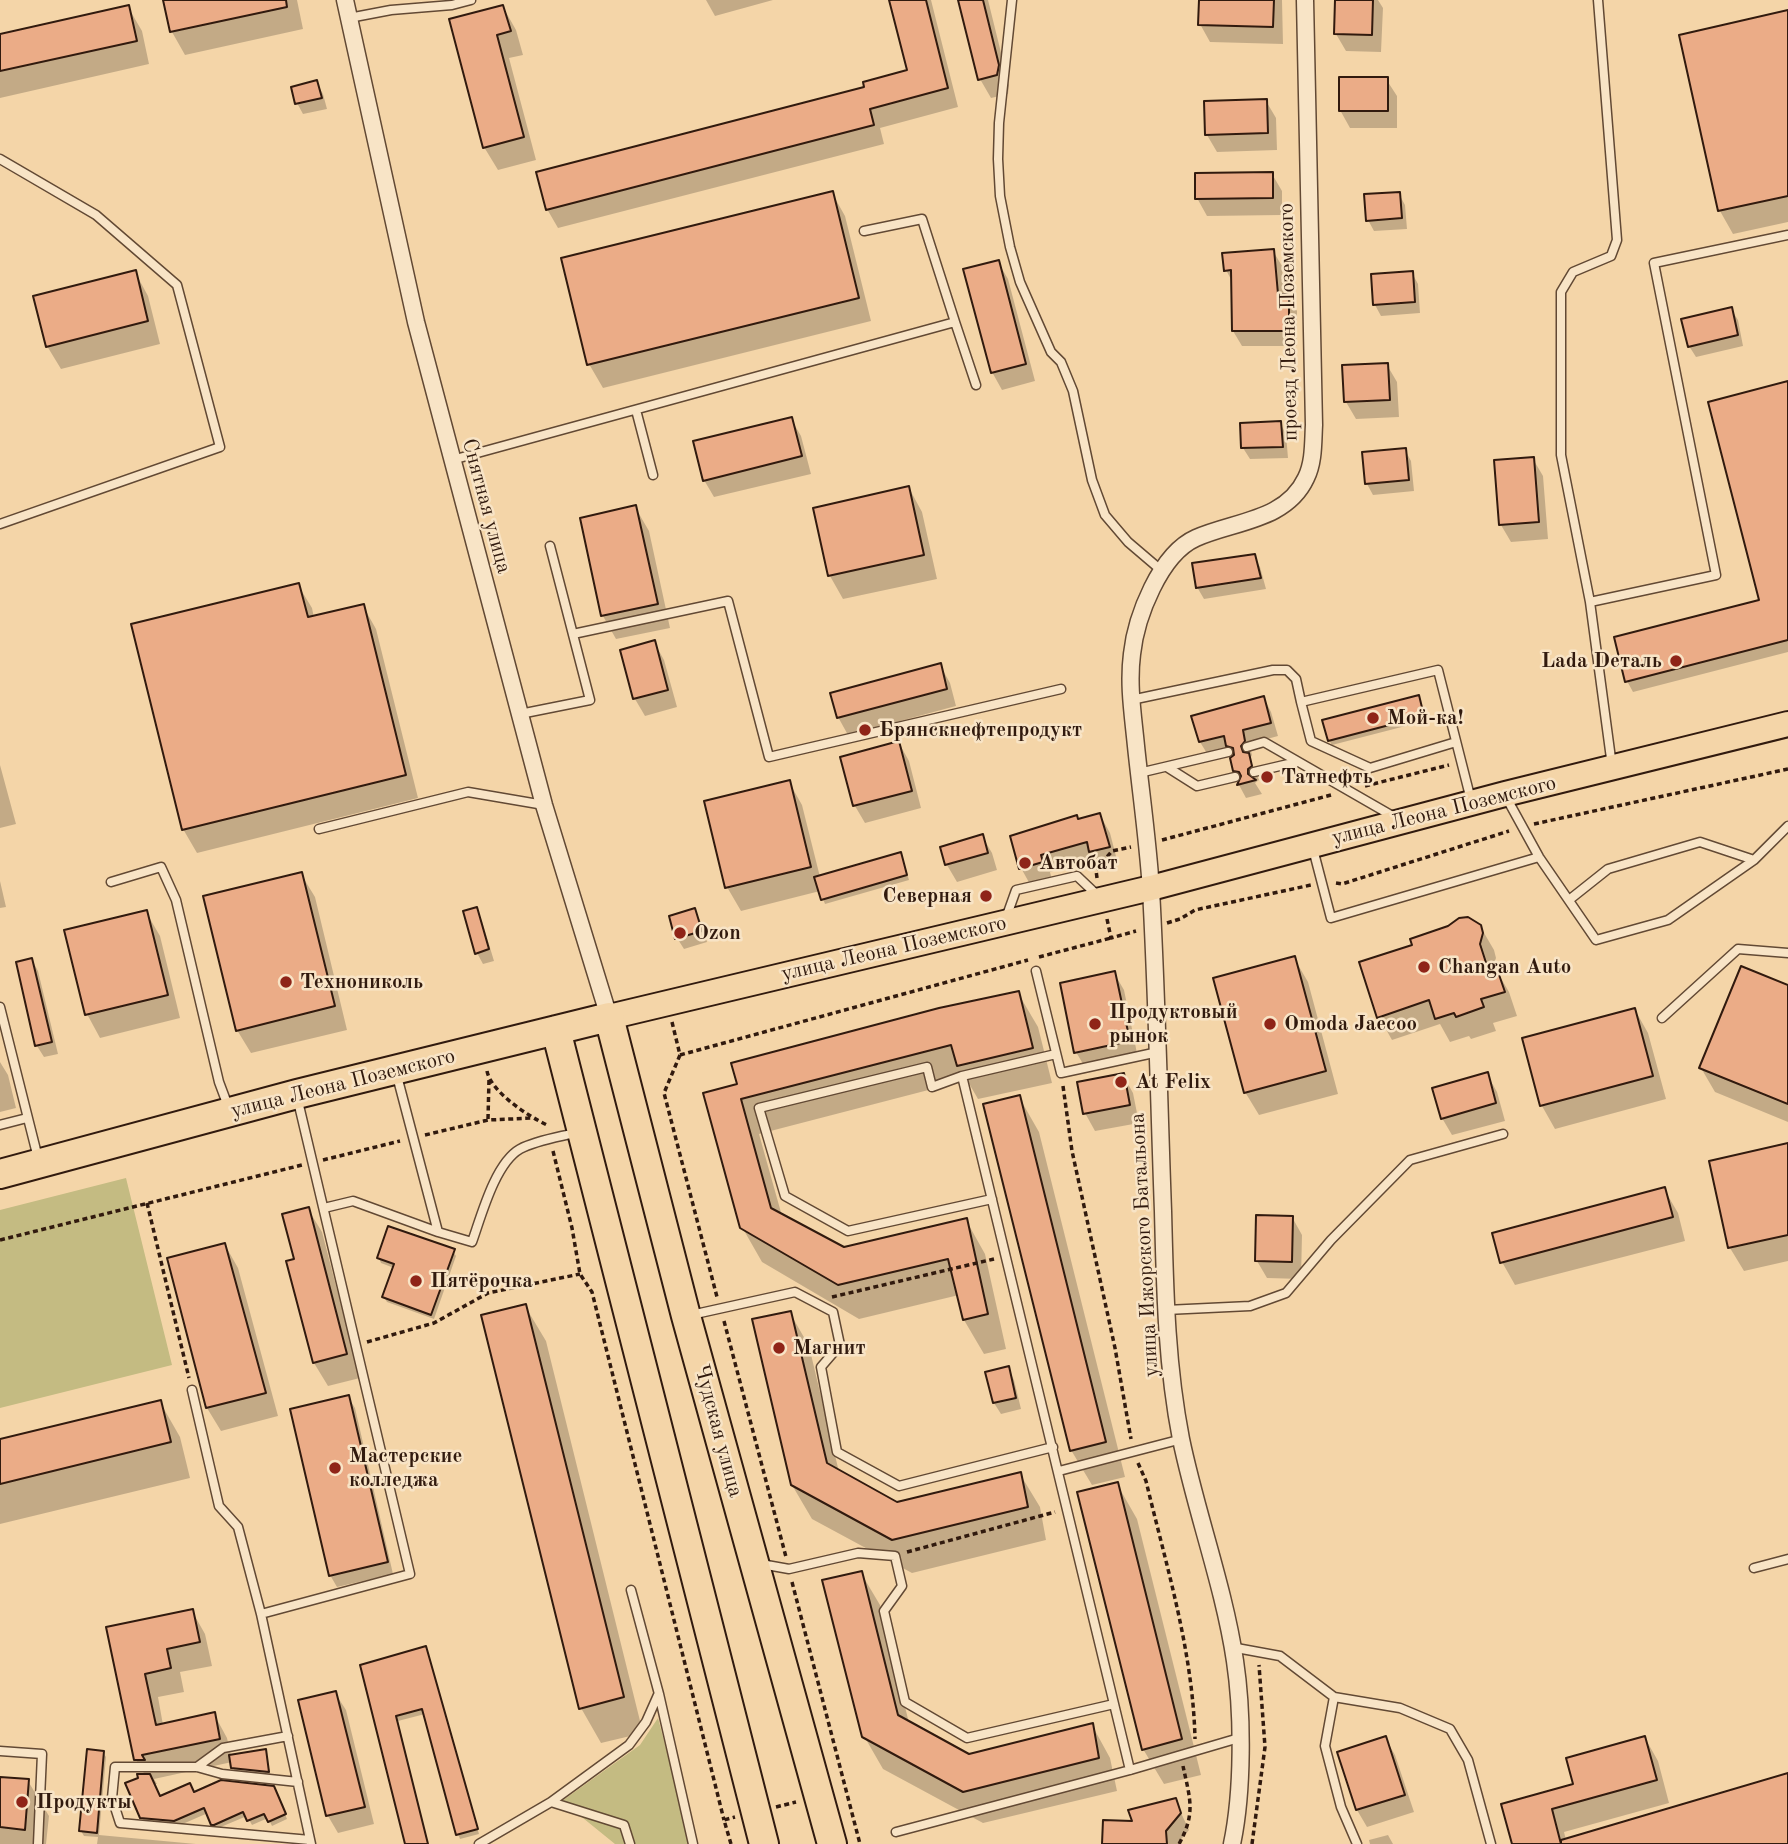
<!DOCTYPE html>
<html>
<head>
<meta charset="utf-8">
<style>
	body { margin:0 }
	canvas { display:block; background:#f4d5a8 }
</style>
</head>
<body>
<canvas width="1788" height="1844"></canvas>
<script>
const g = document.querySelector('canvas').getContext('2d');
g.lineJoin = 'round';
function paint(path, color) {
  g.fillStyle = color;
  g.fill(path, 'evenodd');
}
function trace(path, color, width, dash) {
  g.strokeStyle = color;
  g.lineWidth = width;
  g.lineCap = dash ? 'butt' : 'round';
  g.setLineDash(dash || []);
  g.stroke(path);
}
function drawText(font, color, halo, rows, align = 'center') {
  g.font = font + ' "Old Standard TT",serif';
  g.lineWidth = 5;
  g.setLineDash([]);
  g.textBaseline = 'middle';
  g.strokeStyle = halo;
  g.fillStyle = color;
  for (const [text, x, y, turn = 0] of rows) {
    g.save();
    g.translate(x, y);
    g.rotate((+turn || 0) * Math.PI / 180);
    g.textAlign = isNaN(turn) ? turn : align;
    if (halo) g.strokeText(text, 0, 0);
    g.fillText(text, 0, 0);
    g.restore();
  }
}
paint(new Path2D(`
	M126,1178L172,1365L0,1408V1210Z
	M658,1718L691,1844H615L562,1801L640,1745Z`), '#c4bb82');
paint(new Path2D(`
	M165,0H297L303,29L185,55L172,32Z
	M706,0H773L715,16Z
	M891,0H931L958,107L880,128L884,144L558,228L547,209L909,72Z
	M960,0H988L1009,85L1008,94L991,98L980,79Z
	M1201,0H1282L1283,44L1210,42L1200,24Z
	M1337,0H1378L1383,8L1381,52L1346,51L1336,34Z
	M128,7L142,31L149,64L0,98V36Z
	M503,7L516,30L523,55L509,58L536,160L498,170L484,147L451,21Z
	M1788,12V222L1733,234L1720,211Z
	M1386,79L1397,96V128H1350L1340,110Z
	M316,82L323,94L327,109L303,114L297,103Z
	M1266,101L1276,118L1277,150L1217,152L1207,135Z
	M1272,174L1282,191V215L1207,216L1197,198Z
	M832,193L845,216L871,321L603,388L589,364Z
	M1399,194L1405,205L1407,229L1374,231L1368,220Z
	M1273,251L1282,266L1284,296H1288L1297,311V346H1242L1233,331V283L1226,270Z
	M998,262L1008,279L1035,381L1002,390L992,372Z
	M135,272L148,296L160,344L61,369L47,346Z
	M1412,273L1418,284L1420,313L1381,316L1375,305Z
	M1731,309L1738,320L1743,346L1696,357L1689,346Z
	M1387,365L1397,382L1399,417L1356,419L1346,402Z
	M1788,383V652L1633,692L1627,681L1761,601Z
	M791,419L801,436L811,474L714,497L704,480Z
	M1280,423L1286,434L1288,458L1250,459L1243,448Z
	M1405,450L1411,461L1414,491L1373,495L1367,484Z
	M1533,459L1543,476L1548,539L1511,542L1501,525Z
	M909,488L922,512L937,579L843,599L830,576L815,509Z
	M635,507L649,531L670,628L616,639L603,616L582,519Z
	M1254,556L1260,567L1266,589L1204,599L1197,587Z
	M298,585L312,608L314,618L363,606L376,629L418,798L197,853L183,829Z
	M654,642L664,660L677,707L645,716L635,699L622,651Z
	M940,665L950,683L956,706L848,735L838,717Z
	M1264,698L1271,712L1278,736L1249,744L1252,755L1250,759L1259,780L1255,783L1262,794L1246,798L1239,785L1241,781L1235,770V756L1230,749L1208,755L1200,742Z
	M1421,702L1425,721L1332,745L1329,740Z
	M899,743L909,761L921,808L865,823L855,806Z
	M0,765L16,824L0,828Z
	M789,782L802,805L820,877L903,859L909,880L825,904L820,891L741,911L727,887Z
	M1100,815L1110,833L1118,864L1101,869L1096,860L1050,872L1052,880L1031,886L1021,868L1078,821Z
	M982,836L992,853L997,870L957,882L947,865L942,848Z
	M301,874L315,897L347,1030L251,1053L237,1030Z
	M0,881L6,907L0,908Z
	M476,909L482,921L494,961L483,964L477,953Z
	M694,911L701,922L707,942L684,949L677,938Z
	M146,912L160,936L180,1018L100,1038L87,1014Z
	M1480,926L1494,950L1496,958L1492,969L1495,968L1509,992L1517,1016L1493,1023L1496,1031L1471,1039L1469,1036L1450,1042L1440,1024L1392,1040L1379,1017L1414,946Z
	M1294,958L1308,982L1338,1094L1259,1115L1245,1092Z
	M32,960L38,971L58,1054L44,1057L37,1046L18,963Z
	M1114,973L1124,990L1138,1058L1086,1069L1076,1052Z
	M1788,987V1122L1715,1092L1701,1068Z
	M1018,993L1038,1027L1052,1083L978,1099L967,1080L759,1134L782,1216L843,1249L966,1220L985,1254L1006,1349L984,1354L964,1320L959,1295L859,1319L762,1262L742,1227L705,1094Z
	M1635,1010L1648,1033L1666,1099L1555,1129L1542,1106L1524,1040Z
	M0,1062L8,1075L16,1108L0,1112Z
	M1487,1074L1497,1092L1505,1121L1452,1135L1442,1118Z
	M1123,1075L1133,1093L1139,1123L1095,1131L1085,1113Z
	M1019,1097L1039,1132L1125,1477L1092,1485L1071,1450Z
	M1788,1144V1261L1744,1271L1730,1248Z
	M1664,1189L1678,1213L1685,1241L1515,1285L1502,1262Z
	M308,1209L322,1232L360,1378L328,1386L314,1363L288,1262L296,1260Z
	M1292,1217L1302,1235L1301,1279L1267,1278L1257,1261Z
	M225,1245L238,1268L278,1416L221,1431L207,1408Z
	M453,1251L456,1256L434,1319L387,1302L384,1297L394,1268L381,1263L379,1258Z
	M525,1306L546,1341L643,1733L601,1743L581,1708Z
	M790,1313L809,1346L839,1472L897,1504L1020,1474L1040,1507L1046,1540L912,1573L812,1519L792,1485Z
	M1008,1368L1014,1380L1021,1409L1001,1414L994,1403Z
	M348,1397L355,1408L393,1574L337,1587L330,1575Z
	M160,1402L180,1437L190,1478L0,1524V1441Z
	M1117,1484L1137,1519L1201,1775L1164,1784L1143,1749Z
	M861,1573L880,1605L909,1723L969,1756L1092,1725L1110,1758L1117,1791L983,1823L883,1769L864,1736Z
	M192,1611L205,1634L212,1666L180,1672L184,1692L158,1697L163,1725L214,1714L227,1738L231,1756L265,1751L271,1777L235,1773L232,1762L154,1779L157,1784H154L160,1798L194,1794L276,1793L287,1819L272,1826L268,1818L252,1825L247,1816L216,1829L208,1813L178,1826L145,1823L142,1817L145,1775L136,1760L108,1628Z
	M425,1648L479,1834L460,1839L458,1834L425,1714L398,1721L428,1844H407L362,1666Z
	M335,1693L346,1710L374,1824L338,1833L328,1816L300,1702Z
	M1385,1738L1395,1755L1414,1812L1367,1827L1357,1810L1339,1753Z
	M1645,1738L1658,1761L1669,1803L1564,1832L1566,1840L1788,1775V1844H1514L1575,1785Z
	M103,1752L106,1757L99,1835L196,1844H97L98,1837L84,1836L81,1831Z
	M0,1779L28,1781L49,1816L46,1844H0Z
	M1175,1800L1189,1830L1177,1844H1104Z
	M1388,1835L1393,1844H1370L1369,1840Z`), '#0003');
const building = new Path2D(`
	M163,0H286L287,7L170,32Z
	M889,0H926L948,88L870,109L874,125L546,210L536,172L864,87L863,82L907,70Z
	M958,0H983L999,65L997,75L978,80Z
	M1199,0H1274L1273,27L1198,25Z
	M1335,0H1373L1372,35L1334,34Z
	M129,5L137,41L0,71V34Z
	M503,5L511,31L497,35L524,137L483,148L449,19Z
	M1788,10V196L1718,211L1679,35Z
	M1339,77H1388V111H1339Z
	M317,80L322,98L295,104L291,87Z
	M1267,99L1268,133L1205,135L1204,101Z
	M1273,172V198L1195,199V173Z
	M833,191L859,298L587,365L561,258Z
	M1400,192L1402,218L1366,221L1364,194Z
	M1274,249L1278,294H1289V331H1232L1231,270L1224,271L1222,253Z
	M999,260L1026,364L991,373L963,269Z
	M136,270L148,321L46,347L33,296Z
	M1413,271L1415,302L1373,305L1371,274Z
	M1732,307L1738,335L1688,347L1681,319Z
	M1388,363L1390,400L1344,402L1342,365Z
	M1788,381V640L1625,682L1614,637L1759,600L1708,402Z
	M792,417L802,456L703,481L693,441Z
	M1281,421L1283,447L1241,448L1240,423Z
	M1406,448L1409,480L1365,484L1362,452Z
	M1534,457L1539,522L1499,525L1494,460Z
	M909,486L924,555L828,576L813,508Z
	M636,505L658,604L601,616L580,518Z
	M1255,554L1261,578L1196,588L1192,563Z
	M299,583L308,617L364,604L406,775L182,830L131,624Z
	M655,640L668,690L633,699L620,650Z
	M941,663L947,689L837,718L830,693Z
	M1419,695L1424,716L1328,741L1322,720Z
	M1264,696L1271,723L1243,730L1245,741L1241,746L1243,752L1249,753L1252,766L1248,769V774L1256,780L1237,785L1241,776L1239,772L1233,771L1230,758L1234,755L1233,748L1226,746L1224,736L1199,742L1191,716Z
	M899,741L912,791L853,806L840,757Z
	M790,780L811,867L725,888L704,801Z
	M1100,813L1110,847L1089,852L1087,842L1041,855L1043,862L1019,869L1010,836L1077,815L1078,819Z
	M983,834L988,853L945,865L940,847Z
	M901,852L907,875L821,900L814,877Z
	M302,872L335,1006L236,1031L203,896Z
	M477,907L489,949L475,954L463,911Z
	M695,908L702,931L675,939L669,916Z
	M147,910L168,995L85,1015L64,930Z
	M1468,917L1481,925L1483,933L1480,944L1488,969L1496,966L1505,992L1481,999L1484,1007L1456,1017L1454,1013L1435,1019L1429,1000L1377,1018L1359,962L1412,945L1410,939L1448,926L1459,918Z
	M1295,956L1326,1071L1244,1093L1213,978Z
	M32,958L52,1042L35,1046L16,962Z
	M1741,966L1788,985V1104L1699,1068Z
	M1115,971L1130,1041L1074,1053L1060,983Z
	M1019,991L1033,1048L957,1066L951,1045L741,1099L771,1208L844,1247L967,1218L988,1314L963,1320L948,1259L838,1285L740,1228L703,1093L737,1084L731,1063L939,1008Z
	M1635,1008L1653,1076L1540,1106L1522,1038Z
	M1488,1072L1496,1103L1441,1119L1432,1088Z
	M1124,1073L1130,1105L1083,1114L1077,1082Z
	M1020,1095L1106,1442L1070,1451L983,1104Z
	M1788,1143V1235L1728,1248L1709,1161Z
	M1665,1187L1673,1217L1500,1263L1492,1233Z
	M309,1207L347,1354L313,1363L286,1261L294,1259L282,1214Z
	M1256,1215L1293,1216L1292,1262L1255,1261Z
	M388,1226L455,1249L431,1315L382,1297L394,1264L377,1258Z
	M225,1243L266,1393L206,1408L167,1258Z
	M526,1304L624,1697L579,1709L481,1315Z
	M791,1311L827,1463L897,1502L1021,1472L1028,1507L892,1540L791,1485L752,1319Z
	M1009,1366L1016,1398L993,1403L985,1372Z
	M349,1395L388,1562L329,1576L290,1409Z
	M161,1400L171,1442L0,1484V1439Z
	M1118,1482L1182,1739L1142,1750L1077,1492Z
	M862,1571L898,1715L969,1754L1093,1723L1099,1758L963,1792L862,1737L822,1580Z
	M193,1609L200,1642L167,1649L171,1668L145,1674L156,1725L215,1712L220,1739L142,1755L145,1760H134L106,1627Z
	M426,1646L478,1829L456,1835L422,1709L396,1716L428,1844H405L360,1665Z
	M336,1691L365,1807L326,1816L298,1700Z
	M1386,1736L1405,1795L1356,1810L1337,1752Z
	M1645,1736L1657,1780L1552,1809L1561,1844V1840L1788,1773V1844H1512L1501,1804L1573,1784L1566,1758Z
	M87,1749L104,1751L97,1833L79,1831Z
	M266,1749L269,1772L231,1768L229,1755Z
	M137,1774H150L160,1796L190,1783L194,1792L221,1780L274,1786L286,1814L268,1822L264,1814L247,1821L243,1812L214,1825H211L204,1808L174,1821L140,1818L125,1783L138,1778Z
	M0,1777L29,1779L25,1830L0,1827Z
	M1176,1798L1181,1813L1166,1831L1167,1844H1102L1103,1820L1132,1821L1128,1810Z`);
paint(building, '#ebac87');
trace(building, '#311a0e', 2);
const lane = new Path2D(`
	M1012,0L999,123L998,159L1000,196L1010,247L1020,282L1051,352L1061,362L1073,391L1092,480L1105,515L1128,542L1162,571
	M1598,0L1617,240L1611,256L1573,272L1561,292V455L1590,602L1716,575L1654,263L1788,235
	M349,18L391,10L452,5L471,0
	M0,159L96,215L177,285L220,447L0,524
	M955,322L976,385
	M636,410L653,475
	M452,460L955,322L922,219L864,231
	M1590,602L1612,766
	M573,634L728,601L769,757L1061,689
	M1131,700L1273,670H1287L1296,679L1301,702L1438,670L1471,800
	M1301,702L1311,741L1370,768L1456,742
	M520,714L590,700L550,546
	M1247,747L1264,742L1396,818
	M1167,767L1197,786L1235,777
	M1254,772L1297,762
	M1139,773L1228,752
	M1506,797L1539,857L1596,940L1668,920L1754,860L1788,826
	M319,829L468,792L544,805
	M1313,849L1331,918L1539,857
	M111,882L161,867L176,900L219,1082L228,1106
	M1569,900L1608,869L1700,842L1754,860
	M1006,918L1016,890L1077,876L1097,895
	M1036,971L1061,1073L1158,1052
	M0,1007L38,1158
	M1662,1018L1738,949L1788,953
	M397,1076L438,1232L472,1242C481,1217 495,1163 520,1149C537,1140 560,1137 579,1132
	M962,1076L1130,1770
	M0,1125L27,1118
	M992,1199L848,1231L785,1196L759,1108L927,1067L932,1087L962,1076L1056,1054
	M324,1208L353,1201L438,1232
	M1166,1310L1250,1306L1286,1293L1331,1240L1410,1160L1503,1134
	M691,1315L795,1292L833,1312L840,1345L821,1367L837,1452L899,1486L1053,1447
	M192,1390L219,1506L238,1527L261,1614L311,1844
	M1059,1471L1182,1439
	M761,1564L789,1569L858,1553L895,1556L902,1586L884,1611L905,1702L967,1738L1114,1704
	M1754,1568L1788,1559
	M631,1590L659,1694L693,1844
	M261,1614L410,1574L297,1097
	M1231,1647L1280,1656L1334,1697L1400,1708L1450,1729L1468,1760L1491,1844
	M1334,1697L1325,1746L1341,1807L1357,1844
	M0,1751L42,1754L38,1844
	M197,1767L223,1748L288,1736
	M298,1782L222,1774L197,1767H115L112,1798L120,1823L310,1840
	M551,1802L629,1745L646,1722L658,1695
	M896,1832L1130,1770L1239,1738
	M479,1844L551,1802L624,1825L630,1844`);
const street = new Path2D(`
	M345,0L416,322L544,805L609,1017
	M1232,1844C1243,1792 1243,1714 1235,1661C1224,1587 1196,1512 1181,1439C1166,1362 1165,1288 1163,1211C1159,1104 1157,997 1151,890C1148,842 1141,794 1136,746C1133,715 1128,685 1132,654C1136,617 1160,554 1196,538C1234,521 1286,521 1306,478C1314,462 1313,442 1314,425L1305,0`);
const primary = new Path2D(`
	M609,1017L1151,888L1505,794L1788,724`);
const highway = new Path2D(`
	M556,1030L764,1844
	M0,1174L297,1094L609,1017L686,1316L832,1844`);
trace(lane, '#624934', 11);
trace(street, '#624934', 19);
trace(primary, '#311a0e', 28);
trace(highway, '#311a0e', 32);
trace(new Path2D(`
	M1365,786L1449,765
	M1534,824L1788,769
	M1162,840L1331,795
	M1097,878L1096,870L1112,851L1131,847
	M1336,883L1342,884L1509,831
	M1107,919L1111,938L1136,931
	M1167,923L1180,919L1195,910L1311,885
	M1039,957L1111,938
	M672,1022L680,1055L664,1093L717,1297
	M680,1055L1028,960
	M487,1071C491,1092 528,1116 547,1125
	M1063,1086L1072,1151L1115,1348L1131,1439
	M488,1119L489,1079
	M425,1135L488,1120L533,1118
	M553,1151L572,1228L580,1274L592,1292L724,1820
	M323,1160L400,1141
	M147,1203L189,1378
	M0,1240L302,1165
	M832,1297L994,1259
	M724,1321L786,1557
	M367,1342L434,1323L488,1293L580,1274
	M1138,1463L1146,1481C1166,1565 1193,1651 1195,1739
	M907,1552L1055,1512
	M792,1582L860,1844
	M776,1807L796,1802
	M731,1844L724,1820L735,1817
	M1179,1844C1196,1813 1190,1799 1183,1766
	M1252,1844L1265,1747L1259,1665`), '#311a0e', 3.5, [5, 3.5]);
trace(lane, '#f8e4c6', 8);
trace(street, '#f8e4c6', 16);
trace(primary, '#f4d5a8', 24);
trace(highway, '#f4d5a8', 28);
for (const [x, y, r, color] of [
	[1676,661,7,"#8f2418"],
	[1373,718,7,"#8f2418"],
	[865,730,7,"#8f2418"],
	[1267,777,7,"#8f2418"],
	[1025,863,7,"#8f2418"],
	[986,896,7,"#8f2418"],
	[680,933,7,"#8f2418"],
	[1424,967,7,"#8f2418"],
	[286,982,7,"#8f2418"],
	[1095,1024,7,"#8f2418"],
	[1270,1024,7,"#8f2418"],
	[1121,1082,7,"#8f2418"],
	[416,1281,7,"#8f2418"],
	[779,1348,7,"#8f2418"],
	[335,1468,7,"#8f2418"],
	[22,1802,7,"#8f2418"]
]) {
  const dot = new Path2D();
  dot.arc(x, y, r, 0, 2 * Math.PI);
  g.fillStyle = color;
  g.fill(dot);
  trace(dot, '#f8e4c6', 2.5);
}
drawText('21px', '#311a0e', '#f8e4c6', [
	["проезд Леона Поземского",1289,322,-91],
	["Снятная улица",486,506,75],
	["улица Леона Поземского",1444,811,-14],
	["улица Леона Поземского",894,949,-13],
	["улица Леона Поземского",343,1084,-14],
	["улица Ижорского Батальона",1145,1245,-93],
	["Чудская улица",718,1431,75]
]);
drawText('bold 21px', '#311a0e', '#f8e4c6', [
	["Lada Dеталь",1662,661,"right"],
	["Мой-ка!",1387,718],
	["Брянскнефтепродукт",879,730],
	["Татнефть",1281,777],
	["Автобат",1039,863],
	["Северная",972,896,"right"],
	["Ozon",694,933],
	["Changan Auto",1438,967],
	["Технониколь",300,982],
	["Продуктовый",1109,1012],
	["рынок",1109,1036],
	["Omoda Jaecoo",1284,1024],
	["At Felix",1135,1082],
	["Пятёрочка",430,1281],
	["Магнит",793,1348],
	["Мастерские",349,1456],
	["колледжа",349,1480],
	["Продукты",36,1802]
], 'left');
</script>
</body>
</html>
